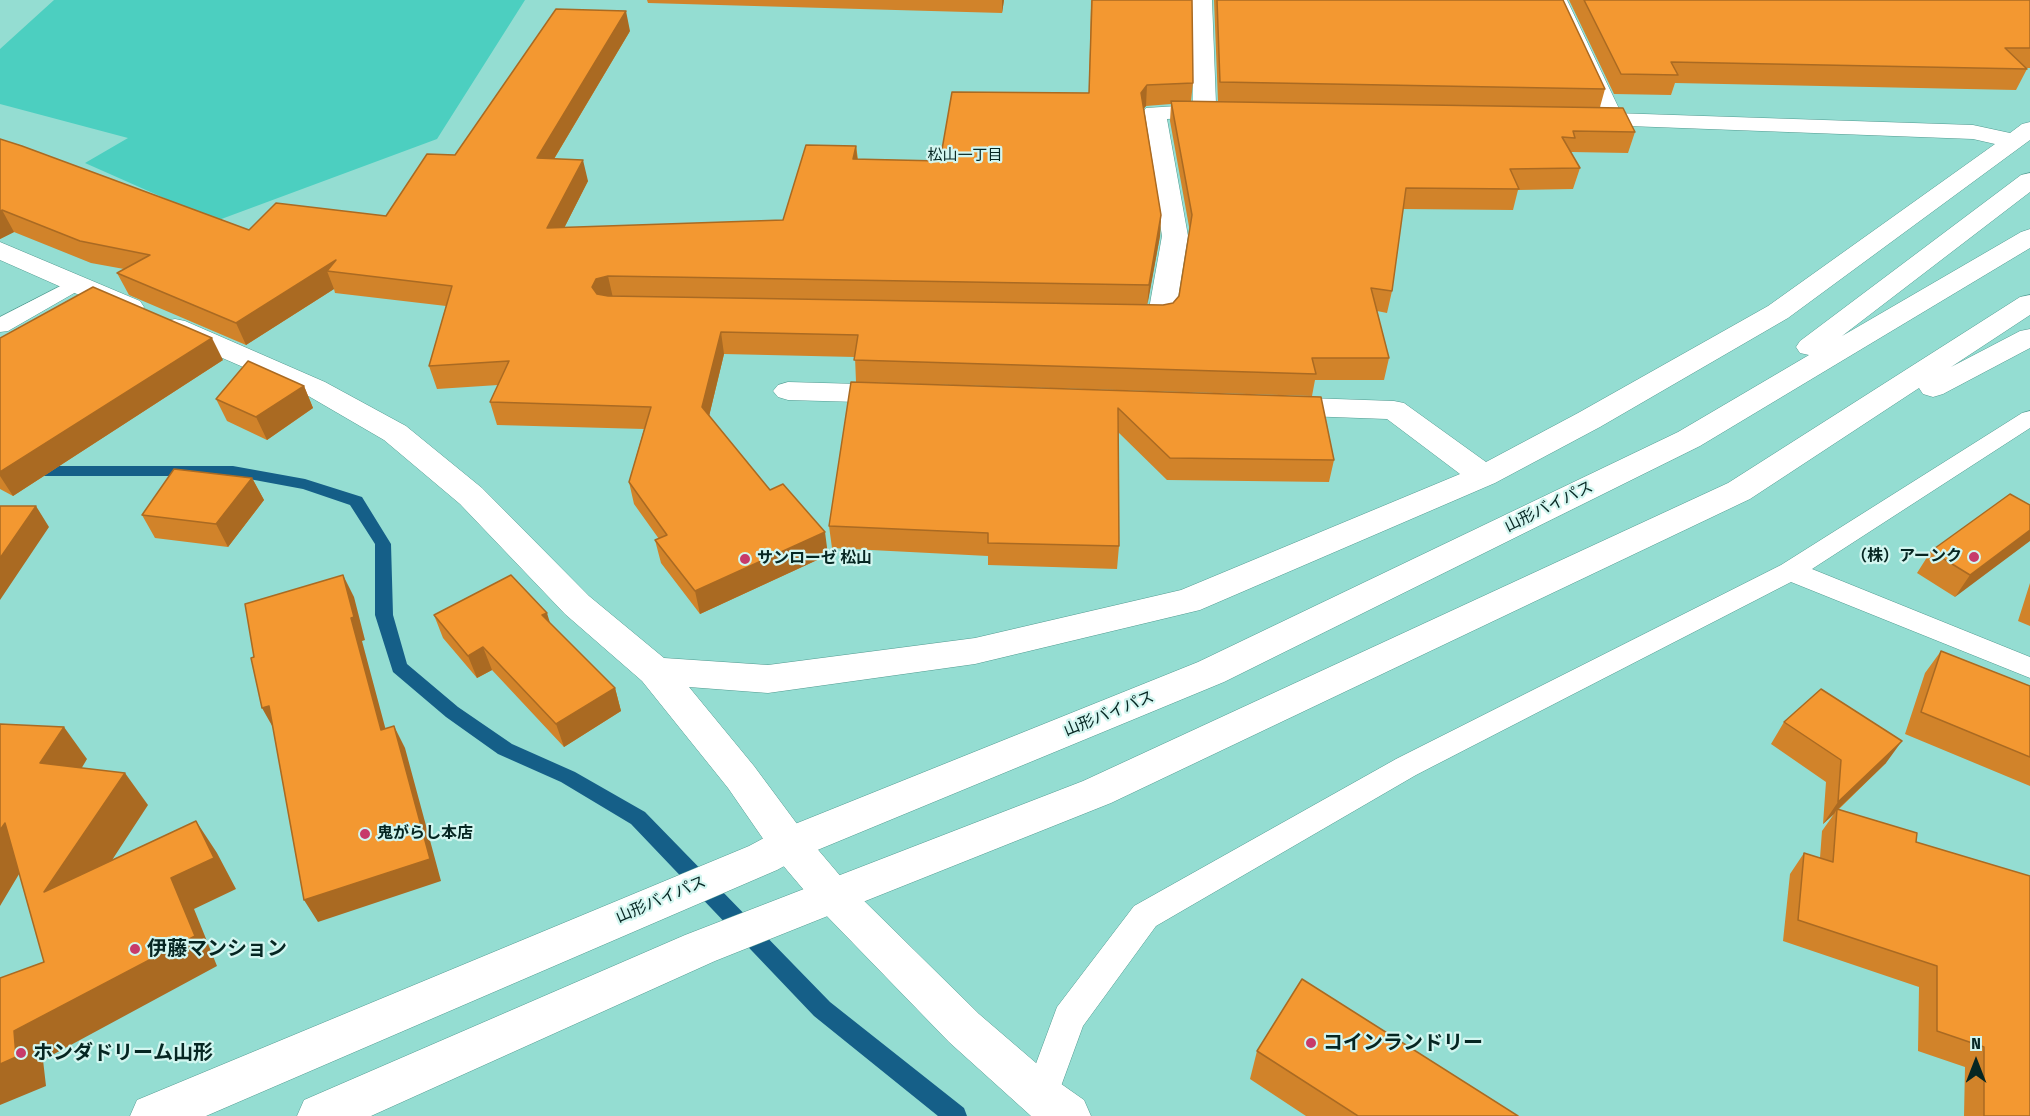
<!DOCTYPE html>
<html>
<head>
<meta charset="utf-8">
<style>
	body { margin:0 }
	#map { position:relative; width:2030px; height:1116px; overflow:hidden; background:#94ddd2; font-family:"Fira Sans Condensed",sans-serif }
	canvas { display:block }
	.north { position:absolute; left:1946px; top:1032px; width:60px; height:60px; -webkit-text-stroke:4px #d3f6f0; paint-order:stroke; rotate:0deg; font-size:16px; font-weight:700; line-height:24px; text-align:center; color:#062622 }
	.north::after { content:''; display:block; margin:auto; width:21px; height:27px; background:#062622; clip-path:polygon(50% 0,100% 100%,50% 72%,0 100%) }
</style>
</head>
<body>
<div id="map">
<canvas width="2030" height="1116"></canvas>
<div class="north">N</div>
</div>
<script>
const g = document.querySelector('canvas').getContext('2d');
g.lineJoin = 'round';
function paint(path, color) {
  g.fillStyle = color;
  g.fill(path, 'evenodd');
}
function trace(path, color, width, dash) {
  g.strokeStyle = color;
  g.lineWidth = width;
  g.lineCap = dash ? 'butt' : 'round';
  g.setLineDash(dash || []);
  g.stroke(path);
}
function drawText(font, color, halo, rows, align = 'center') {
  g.font = font + ' "Fira Sans Condensed","Noto Sans JP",sans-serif';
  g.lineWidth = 4.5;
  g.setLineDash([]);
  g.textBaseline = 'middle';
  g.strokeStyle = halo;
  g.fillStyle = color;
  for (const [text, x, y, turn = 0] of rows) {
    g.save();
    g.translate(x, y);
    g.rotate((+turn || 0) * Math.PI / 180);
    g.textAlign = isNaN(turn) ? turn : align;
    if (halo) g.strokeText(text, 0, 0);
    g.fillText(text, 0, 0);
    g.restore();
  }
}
paint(new Path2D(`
	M54,0H525L437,139L216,221L85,163L128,138L0,104V49Z`), '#4ccfc0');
paint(new Path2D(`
	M0,466H233L305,479L362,497L391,544L393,615L407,664L458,707L512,744L575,772L645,812L830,1002L964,1108L967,1116H938L814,1016L631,824L561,782L498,754L446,717L393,672L375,615V544L350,505L303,489L233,476H0Z`), '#155f88');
const lane = new Path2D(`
	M1551,0H1567L1624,119L1621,123H1609L1606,119Z
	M76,278L83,280L86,284L83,288L8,331L0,332V317Z
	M2030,411V428L1812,569L2030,657V678L1791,582L1416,775L1156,926L1083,1026L1053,1108L1041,1113L1029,1108L1024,1096L1057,1007L1134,906L1396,759L1781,565L2022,413Z`);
const street = new Path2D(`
	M1192,0H1212L1216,104L1223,106L1226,111L1223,116L1167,119L1188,236L1175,317L1171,323C1155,327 1136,327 1120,323L1116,317L1120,311L1149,309L1162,236L1142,113L1146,108L1193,105Z
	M1584,112L1973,125L2010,133L2022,124L2030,122V140L1788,318L1600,427L1495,483L1200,610L975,664L768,693L689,687L754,766L803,832L848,885L979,1014L1057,1081L1084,1100L1091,1116H1031L949,1042L820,909L775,856L728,788L642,681L565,614L460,504L384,440L305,394L165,333L161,327L165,321L175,319L185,321L325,382L406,426L482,488L589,596L664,658L768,665L975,638L1181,590L1460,474L1387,419L1278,415L1268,413L1263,406L1268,399L1278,397L1394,401L1404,403L1486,462L1578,413L1768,306L1995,144L1973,139L1576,124L1572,119L1576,114Z
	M0,242L140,301L144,307L140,313L130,315L120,313L0,260Z
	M788,382L894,385L904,387L909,394L904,401L894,403L788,400L778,397L773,391L778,385Z`);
const highway = new Path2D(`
	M2030,173V192L1842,336L2021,232L2030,229V248L1700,446L1224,682L803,856L777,870L206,1116H130L137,1100L749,846L775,832L1198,662L1678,432L1809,355L1800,353L1796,347L1800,341L2021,175Z
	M2030,295V315L1951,367L2020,331L2030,329V348L1943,394L1933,397L1923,394L1919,388L1750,499L1111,803L715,961L371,1116H297L304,1100L685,935L1083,781L1728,483L2020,297Z`);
trace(lane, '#519a90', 1);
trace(street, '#519a90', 1);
trace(highway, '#519a90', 1);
paint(lane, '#fff');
paint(street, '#fff');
paint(highway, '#fff');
paint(new Path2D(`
	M647,0H1004L1002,13L648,3Z
	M1091,0L1193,83L1191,101H1218L1214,0H1563L1605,89L1600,107L1635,132L1628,153L1571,152V153L1580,168L1573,189L1518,190L1513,210L1403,209L1392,291L1387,313L1377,311L1389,358L1384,380H1315L1312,396L856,382L855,357L724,354L709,416L770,490L828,555L700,614L661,563L655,540L659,539L634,504L629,482L644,429L497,425L490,402L498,385L437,389L429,366L446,306L335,293L334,289L246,345L129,295L117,273L124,269L91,263L14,232L0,239V139L249,230L386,216L455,155L630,31L554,159L588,181L564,228L783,220L856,146L858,159L940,161L1089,93ZM1171,104L1170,121L1190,232L1179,296L1173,303L1163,305H1147L1160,236L1161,215L1144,108L1146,106Z
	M1569,0H2030V68H2025L2027,69L2016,90L1675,83L1671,95L1614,94Z
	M0,338L223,360L13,496L0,489Z
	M851,382L1321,397L1334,460L1329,482L1167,480L1118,432L1119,546L1117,569L988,565V556L832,548L829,526Z
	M304,386L313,408L267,440L227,421L216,399Z
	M252,478L264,500L228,547L155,538L142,515Z
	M2030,505L1955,597L1917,573L1931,551Z
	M2030,583V626L2018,621Z
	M434,615L550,623L615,688L621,711L564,747L492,670L477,678L443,638Z
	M1941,651L2030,686V786L1905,734L1925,673Z
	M1784,722L1886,763L1839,809L1916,842L2030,1116H1964L1965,1067L1918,1051L1919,987L1783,941L1790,874L1804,853L1820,858L1822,831L1834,814L1823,824L1826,782L1771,744Z
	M1257,1051L1518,1116H1306L1250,1079Z`), '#d1832a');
paint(new Path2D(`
	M1002,0H1004L1002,13Z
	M626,11L630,31L542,179L537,158Z
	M1147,85L1146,106L1140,113L1141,93Z
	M856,146L858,167L853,159Z
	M583,160L588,181L553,250L547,228Z
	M2,210L14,232L0,239V212Z
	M1161,215L1160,236L1147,307L1149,285Z
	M336,260L327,271L334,289L246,345L236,323Z
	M608,276L613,298L601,301L592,287L596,279Z
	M721,332L724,354L706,429L702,407Z
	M212,338L223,360L13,496L0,476V472Z
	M304,386L313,408L267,440L256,417Z
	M252,478L264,500L228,547L216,524Z
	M36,506L49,527L0,600V558Z
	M2030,530V541L1955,597L1970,575Z
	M825,532L828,555L700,614L695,591Z
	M343,575L354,597L365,640L362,641L392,753L381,730L351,618Z
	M547,613L554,636L542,615Z
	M483,647L492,670L477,678L468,656Z
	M615,688L621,711L564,747L556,724Z
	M269,706L275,731L262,708Z
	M394,726L405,748L441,881L318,922L304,900Z
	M64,727L87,759L65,796L40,763Z
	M1902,741L1886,763L1837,810V809L1834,814L1823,824L1838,802Z
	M125,773L148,805L71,923L44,892Z
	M196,821L217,853L236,889L194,909L217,966L43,1060L46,1086L0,1105V1064L14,1031Z
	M5,823L31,854L0,906V830Z`), '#aa6a22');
const building = new Path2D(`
	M1092,0H1192L1193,83L1147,85L1141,93L1161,215L1149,285L608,276L596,279L592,287L597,294L608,296L1163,305L1173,303L1179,296L1192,215L1171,101L1623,108L1635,132L1573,131L1575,138L1562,137L1580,168L1510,169L1519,189L1406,188L1392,291L1371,288L1389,358H1312L1316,374L854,360L858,335L721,332L702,407L770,490L783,484L825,532L695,591L655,540L667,535L629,482L651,407L490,402L509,361L429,366L452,286L327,271L336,260L236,323L117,273L150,255L80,241L2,210L0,212V139L22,146L249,230L276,203L386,216L427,154L455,155L556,9L626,11L537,158L583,160L547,228L783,220L806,145L856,146L853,159L940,161L952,92L1089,93Z
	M1217,0H1563L1605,89L1220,82Z
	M1584,0H2030V48H2005L2027,69L1671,62L1678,75L1621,74Z
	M93,287L212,338L0,472V338Z
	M248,361L304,386L256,417L216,399Z
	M851,382L1321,397L1334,460L1170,458L1118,408L1119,546L988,543V533L829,526Z
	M174,469L252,478L216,524L142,515Z
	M2010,494L2030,505V530L1970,575L1931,551Z
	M0,506H36L0,558Z
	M343,575L354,617L351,618L381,730L394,726L430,859L304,900L269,706L262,708L251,658L254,657L245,604Z
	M511,575L547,613L542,615L615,688L556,724L483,647L468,656L434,615Z
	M1941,651L2030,686V757L1921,712Z
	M1821,689L1902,741L1838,802L1841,760L1784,722Z
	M0,724L64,727L40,763L125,773L44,892L196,821L214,858L171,878L195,936L14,1031L16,1057L0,1064V978L44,962L5,823L0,830Z
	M1837,809L1917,833L1916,842L2030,876V1116H1984V1047L1937,1031V966L1798,920L1804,853L1833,862Z
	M1302,979L1518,1116H1358L1257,1051Z`);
paint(building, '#f39831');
trace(building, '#aa6a22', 1.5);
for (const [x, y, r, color] of [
	[1974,557,6,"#c73a6a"],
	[745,559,6,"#c73a6a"],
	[365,834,6,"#c73a6a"],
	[135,949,6,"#c73a6a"],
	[1311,1043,6,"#c73a6a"],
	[21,1053,6,"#c73a6a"]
]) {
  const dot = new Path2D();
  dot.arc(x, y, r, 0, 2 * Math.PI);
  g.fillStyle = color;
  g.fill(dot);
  trace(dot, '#d3f6f0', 2);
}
drawText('15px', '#062622', '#d3f6f0', [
	["松山一丁目",965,156]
]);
drawText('16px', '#062622', '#d3f6f0', [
	["山形バイパス",1549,507,-26],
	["山形バイパス",1109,714,-22],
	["山形バイパス",661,900,-23]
]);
drawText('bold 16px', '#062622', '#d3f6f0', [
	["（株）アーンク",1962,557,"right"],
	["サンローゼ 松山",757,559],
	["鬼がらし本店",377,834]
], 'left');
drawText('bold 20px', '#062622', '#d3f6f0', [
	["伊藤マンション",147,949],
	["コインランドリー",1323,1043],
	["ホンダドリーム山形",33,1053]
], 'left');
</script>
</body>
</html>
